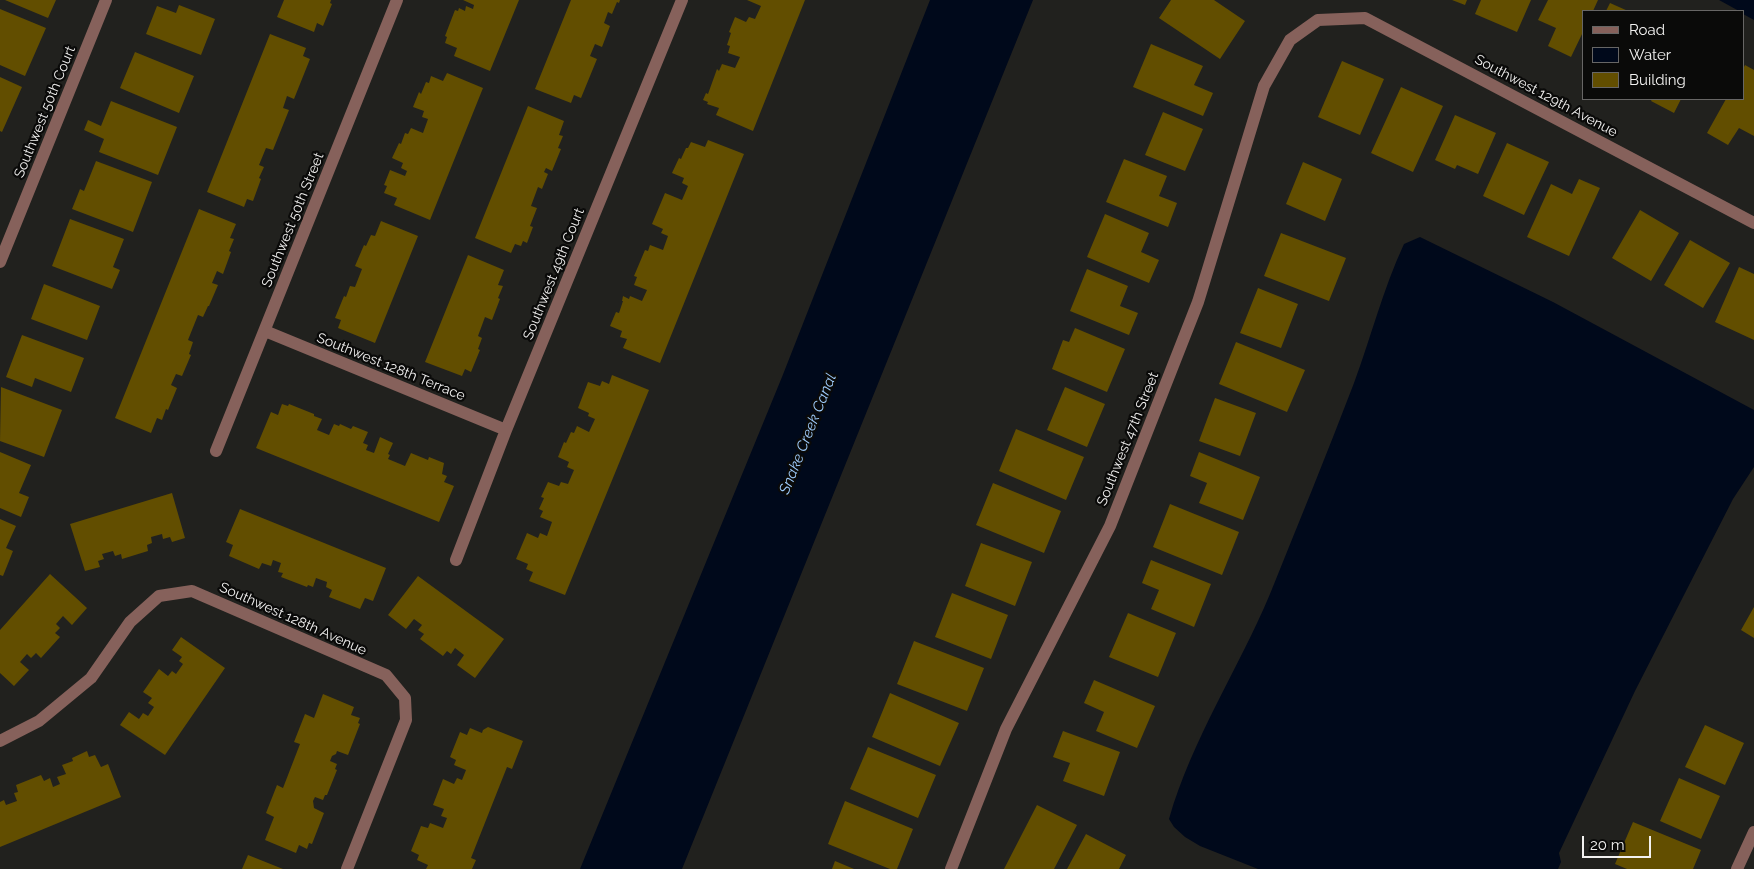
<!DOCTYPE html>
<html>
<head>
<meta charset="utf-8">
<style>
	body { margin:0 }
	#map { position:relative; width:1754px; height:869px; overflow:hidden; background:#21211e; font-family:Raleway,sans-serif }
	canvas { display:block }
	.legend { position:absolute; left:1582px; top:10px; width:162px; height:90px; box-sizing:border-box; background:#0a0a09; border:1px solid #676665; margin:0; padding:6px 9px; list-style:none; font-size:15px; color:#f2f1f0 }
	.legend li { display:flex; align-items:center; gap:10px; height:25px }
	.legend b { width:25px; border:1px solid #676665 }
	.scale { position:absolute; left:1582px; top:836px; width:69px; height:22px; box-sizing:border-box; border:2px solid #f2f1f0; border-top:0; padding-left:6px; font-size:15px; line-height:18px; white-space:nowrap; color:#f2f1f0; -webkit-text-stroke:4px #0a0a09; paint-order:stroke }
</style>
</head>
<body>
<div id="map">
<canvas width="1754" height="869"></canvas>
<ul class="legend">
<li><b style="height:6px;background:#86615b"></b>Road</li>
<li><b style="height:14px;background:#00091b"></b>Water</li>
<li><b style="height:14px;background:#624e00"></b>Building</li>
</ul>
<div class="scale">20 m</div>
</div>
<script>
const g = document.querySelector('canvas').getContext('2d');
g.lineJoin = 'round';
function paint(path, color) {
  g.fillStyle = color;
  g.fill(path, 'evenodd');
}
function trace(path, color, width, dash) {
  g.strokeStyle = color;
  g.lineWidth = width;
  g.lineCap = dash ? 'butt' : 'round';
  g.setLineDash(dash || []);
  g.stroke(path);
}
function drawText(font, color, halo, rows, align = 'center') {
  g.font = font + ' Raleway,sans-serif';
  g.lineWidth = 4.5;
  g.setLineDash([]);
  g.textBaseline = 'middle';
  g.strokeStyle = halo;
  g.fillStyle = color;
  for (const [text, x, y, turn = 0] of rows) {
    g.save();
    g.translate(x, y);
    g.rotate((+turn || 0) * Math.PI / 180);
    g.textAlign = isNaN(turn) ? turn : align;
    if (halo) g.strokeText(text, 0, 0);
    g.fillText(text, 0, 0);
    g.restore();
  }
}
paint(new Path2D(`
	M930,0H1033L682,869H580L782,377Z
	M1719,0H1754V20L1743,14V11H1739Z
	M1420,237L1553,302L1754,410V467L1733,499L1635,691L1559,853L1561,862L1558,869H1258L1200,846L1185,837L1174,827L1169,819C1192,739 1238,670 1270,594C1298,524 1327,454 1354,383C1371,337 1383,289 1404,244Z`), '#00091b');
paint(new Path2D(`
	M5,0H56L48,18Z
	M284,0H331L330,3L332,4L323,26L317,23L314,32L277,17Z
	M463,0H519L490,71L454,56L457,48L445,43L447,37L445,36L455,10L458,11L459,8L465,11L466,6L473,9L474,5Z
	M571,0H620L619,3L617,2L612,14L608,12L604,23L610,26L602,47L595,44L590,56L597,59L581,98L574,95L571,103L535,89Z
	M747,0H805L753,131L716,115L719,108L707,104L708,102L703,100L706,93L708,94L717,69L719,71L722,64L735,68L740,57L728,53L730,46L727,45L731,33L729,32L735,17L746,22L749,17L755,19L761,6Z
	M1171,0H1214L1245,21L1220,59L1159,18Z
	M1452,0H1467L1465,5Z
	M1481,0H1531L1517,32L1475,14Z
	M1548,0H1598L1593,11H1583V32L1571,57L1548,46L1556,28L1538,20Z
	M1610,3L1628,11H1606Z
	M179,5L215,19L201,55L146,34L157,6L176,13Z
	M0,9L46,28L25,76L0,65Z
	M270,34L306,48L303,56L310,59L294,99L287,96L283,108L289,110L273,150L266,148L259,165L264,167L259,178L261,179L253,201L247,199L244,207L207,192Z
	M1151,44L1203,66L1194,85L1213,93L1203,116L1133,87Z
	M135,52L194,76L179,113L120,88Z
	M1342,61L1384,79L1360,135L1318,117Z
	M1745,65L1754,70V136L1739,128L1728,145L1707,133L1726,99H1743V69Z
	M447,73L483,88L430,220L394,205L397,198L384,193L387,186L384,185L390,170L405,176L407,171L401,168L403,163L392,158L399,143L401,144L405,133L408,134L411,128L423,133L428,119L422,117L424,111L413,107L419,92L421,94L426,82L429,83L431,76L443,81Z
	M0,77L22,87L2,132L0,131Z
	M1401,87L1443,106L1413,172L1371,153Z
	M1652,99H1681L1674,113L1651,101Z
	M111,101L177,127L158,175L99,152L104,139L84,130L88,120L101,126Z
	M528,106L564,121L559,135L563,136L558,148L561,149L552,171L546,168L544,172L548,174L542,189L538,187L531,206L537,208L530,226L533,227L527,243L523,241L521,246L515,244L511,253L475,238Z
	M1163,112L1203,129L1185,171L1145,155Z
	M1455,115L1496,133L1478,174L1457,165L1455,169L1435,160Z
	M708,140L744,154L660,363L623,348L627,339L620,337L622,331L610,326L616,312L619,313L623,301H622L623,296L629,299L630,296L642,301L647,290L634,285L637,277L634,276L645,250L648,251L650,245L663,250L668,236L661,233L663,229L652,224L665,193L682,200L688,186L682,183L684,178L672,173L679,158L681,159L686,148H688L691,142L705,147Z
	M1507,143L1549,162L1524,215L1483,196Z
	M1124,159L1167,176L1159,196L1177,203L1168,227L1106,202Z
	M96,161L152,182L133,232L72,209L80,189L84,191Z
	M1303,162L1342,179L1325,221L1286,204Z
	M1579,179L1600,188L1569,256L1527,237L1551,184L1572,194Z
	M199,209L236,224L230,238L234,239L229,251L231,252L223,274L217,271L212,283L218,285L209,306H208L203,317L198,315L188,340L193,342L189,354L191,355L182,376L176,374L171,385L177,388L168,410L166,409L162,420L157,418L151,433L115,418Z
	M1640,210L1679,233L1651,281L1612,258Z
	M1105,214L1149,233L1141,252L1159,260L1149,283L1087,257Z
	M70,219L124,239L113,267L120,270L112,289L52,266Z
	M381,221L418,236L375,343L338,328L341,320L335,318L344,296L346,297L350,286L355,287L362,269L355,266L364,245L366,246L371,235L375,236Z
	M1281,233L1346,258L1329,301L1264,276Z
	M1690,240L1730,263L1703,308L1664,285Z
	M468,255L504,270L498,285L503,286L498,298L500,299L492,320L485,317L478,336L482,338L478,349L480,350L471,372L465,369L462,376L425,362Z
	M1739,267L1754,274V340L1715,322Z
	M1087,269L1128,286L1120,306L1138,313L1129,335L1070,311Z
	M44,284L100,306L87,340L31,319Z
	M1258,288L1298,304L1281,348L1240,333Z
	M1075,328L1125,349L1107,392L1052,369L1063,340L1069,342Z
	M22,335L84,358L71,392L35,378L32,387L6,377Z
	M1236,342L1305,370L1287,412L1219,384Z
	M612,375L649,390L565,595L529,581L533,572L526,569L528,564L516,559L527,533L538,538L540,533L547,536L552,522L540,517L543,511L539,509L544,498L541,497L548,482L559,486L561,482L568,484L574,470L567,467L569,462L558,457L564,442L566,443L571,432L574,433L577,426L589,432L595,419L588,416L589,413L578,408L588,382L600,386L602,381L609,384Z
	M1,387L62,410L44,457L0,441Z
	M1065,387L1105,404L1087,447L1047,430Z
	M1215,398L1256,413L1240,456L1199,441Z
	M282,404L288,406L289,404L314,414V416L322,419L317,430L329,435L334,424L339,426L340,424L351,429L353,426L368,432L363,443L368,445L366,450L374,453L380,437L393,443L388,454L390,455L388,459L405,466L411,453L428,460L429,457L444,463L442,474L447,476L444,482L454,486L439,522L256,448L271,412L278,415Z
	M1016,429L1084,457L1066,500L999,471Z
	M0,452L31,465L19,493L29,497L21,517L0,508Z
	M1199,452L1260,477L1243,520L1199,503L1207,483L1190,476Z
	M993,483L1061,511L1044,553L976,525Z
	M172,493L185,538L172,542L170,537L163,539L162,534L151,537L152,543L147,545L148,551L122,559L121,554L115,556L113,551L102,554L104,559L98,561L100,567L85,571L70,524Z
	M1170,504L1239,532L1222,575L1153,547Z
	M240,509L386,568L373,601L365,598L360,609L329,597L332,590L326,587L327,582L316,578L313,587L308,585L307,587L281,577L283,573L278,572L281,563L273,560L271,566L262,563L259,569L229,556L233,545L226,542Z
	M0,519L16,526L6,548L13,551L3,576L0,575Z
	M981,543L1032,562L1015,606L965,586Z
	M1151,560L1211,584L1194,627L1151,609L1159,590L1142,583Z
	M50,574L87,608L72,625L63,616L56,624L60,628L55,633L60,637L41,658L36,653L31,658L27,654L20,662L29,670L14,686L0,673V630Z
	M418,576L504,639L475,678L457,665L464,655L455,648L451,654L447,651L443,656L420,639L424,634L418,630L422,625L414,619L406,629L388,615Z
	M952,593L1008,615L991,659L935,637Z
	M1754,607V638L1741,630Z
	M1128,613L1176,633L1158,677L1109,657Z
	M181,637L225,668L165,755L120,725L129,712L139,719L143,713L148,716L154,707L148,703L152,698L143,692L159,669L168,676L172,671L176,674L183,664L179,661L182,657L172,650Z
	M914,641L984,668L967,711L897,684Z
	M1094,680L1155,706L1137,748L1096,731L1104,712L1084,703Z
	M890,693L959,723L940,766L872,737Z
	M323,694L354,707L351,715L360,718L358,723L360,724L348,755L337,751L336,754L332,756L330,761L337,764L335,769L337,770L327,795H325L323,800L315,797L313,801L314,808L324,813L312,844L309,843L307,849L299,845L296,853L265,840L274,817L266,813L277,785L283,788L300,744L294,742L305,714L314,718Z
	M1705,725L1744,743L1725,785L1685,767Z
	M488,727L523,741L512,769L507,767L471,858L476,860L472,869H426L428,865L417,860L419,855L411,851L421,826L428,828L430,823L443,828L447,818L441,816L444,809L433,805L443,779L454,784L457,778L462,780L466,770L454,765L456,760L450,757L460,732L467,735L470,728L482,733L483,730Z
	M1063,731L1120,752L1104,796L1063,781L1070,763L1053,757Z
	M868,747L936,775L918,818L850,789Z
	M87,751L89,757L95,755L101,767L108,764L121,797L0,847V802L4,800L6,805L17,801L14,793L18,792L16,785L41,775L44,781L50,778L53,787L60,784L57,777L66,774L62,765L73,761L72,758Z
	M1679,778L1720,796L1701,839L1660,821Z
	M845,801L913,829L897,869H890L828,844Z
	M1037,805L1077,825L1054,869H1004Z
	M1633,822L1701,850L1693,869H1627L1615,864Z
	M1086,834L1126,855L1119,869H1067Z
	M248,855L283,869H242Z
	M835,861L854,869H832Z`), '#624e00');
trace(new Path2D(`
	M0,262L106,0
	M265,331L506,430
	M216,451L397,0
	M456,560L506,430L682,0
	M0,741L39,721L91,678L130,622L159,596L192,591L386,675L405,698L406,720L347,869
	M951,869L1006,729L1110,526L1198,302L1264,86L1290,40L1318,20L1365,18L1754,223
	M1737,869L1754,832`), '#86615b', 12);
drawText('14px', '#f2f1f0', '#0a0a09', [
	["Southwest 129th Avenue",1546,96,28],
	["Southwest 50th Court",45,112,-68],
	["Southwest 50th Street",293,220,-68],
	["Southwest 49th Court",554,274,-68],
	["Southwest 128th Terrace",391,367,22],
	["Southwest 47th Street",1128,439,-68],
	["Southwest 128th Avenue",293,619,24]
]);
drawText('italic 15px', '#9fccfd', '#0a0a09', [
	["Snake Creek Canal",808,434,-68]
]);
</script>
</body>
</html>
